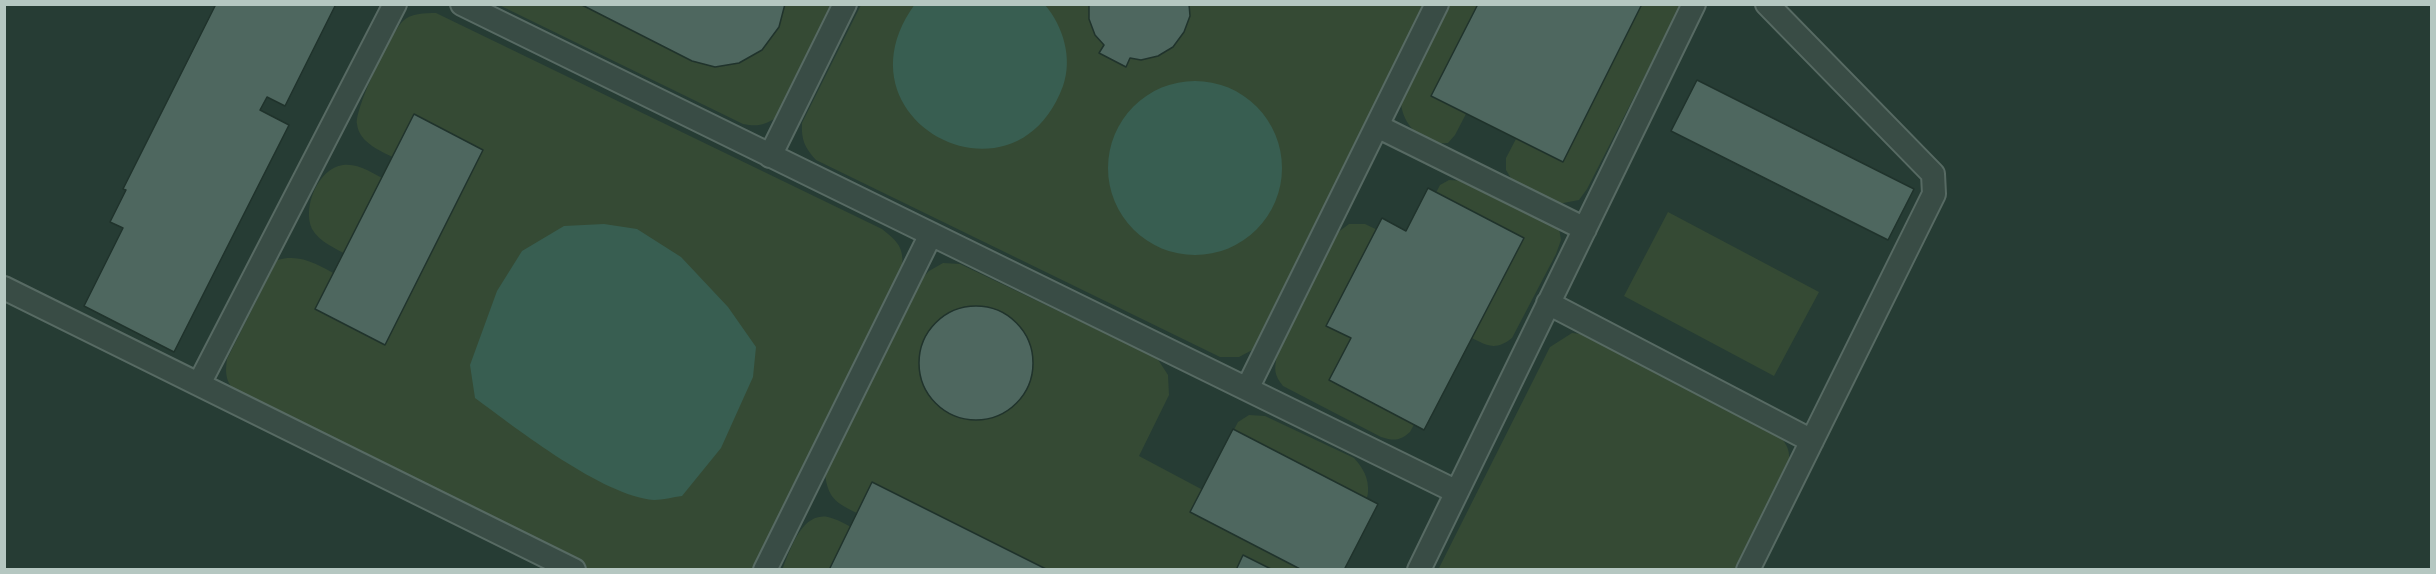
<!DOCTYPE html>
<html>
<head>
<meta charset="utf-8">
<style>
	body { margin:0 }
	#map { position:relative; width:2436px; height:574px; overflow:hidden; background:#263c34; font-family:"Open Sans",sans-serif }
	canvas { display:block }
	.frame { position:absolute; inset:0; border:6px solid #b5c7c1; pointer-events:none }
</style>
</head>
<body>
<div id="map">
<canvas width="2436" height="574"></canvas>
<div class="frame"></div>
</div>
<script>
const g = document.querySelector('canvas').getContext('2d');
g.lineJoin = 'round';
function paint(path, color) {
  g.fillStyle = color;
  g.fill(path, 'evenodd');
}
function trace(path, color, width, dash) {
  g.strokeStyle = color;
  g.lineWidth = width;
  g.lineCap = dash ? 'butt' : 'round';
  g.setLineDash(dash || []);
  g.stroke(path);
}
paint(new Path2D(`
	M499,5H834L778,116C766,125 758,127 743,124Z
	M861,5H1426L1256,348L1239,357H1220L816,160C805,148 801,140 802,123Z
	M1448,5H1681L1587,189L1579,200L1558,204L1512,180L1506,170V158L1517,137L1467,112L1455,135L1448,143C1424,145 1402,126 1401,102Z
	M436,13L882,229C901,244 904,249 902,273L753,569H589L243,400C228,384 224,380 227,359L277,260C301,253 318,265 339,276L349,256C337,249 319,242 312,229C302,208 318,168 343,165C359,163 372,173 386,180L397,159C382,152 359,143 357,124C355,108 390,35 402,22C410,13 425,13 436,13Z
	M1449,180L1467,181L1548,220L1559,228L1561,240L1556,254L1512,338C1492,354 1483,342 1463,334L1410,432C1400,441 1394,441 1381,437L1283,386C1274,375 1274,369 1277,356L1337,233L1349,224H1365L1409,245L1440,185Z
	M1668,212L1819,292L1774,376L1624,296Z
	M943,263L960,264L1157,358L1168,375L1169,395L1139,456L1203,490L1238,422L1249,415L1265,416L1354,458C1363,468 1369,478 1368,492C1368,504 1340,555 1333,569L782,570C790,551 801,512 828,517C837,519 847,525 855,529L861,515C839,504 828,501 825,474L918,283L929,271Z
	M1572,333L1590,335L1779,436C1788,445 1790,451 1789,464L1737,569L1438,570L1550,347Z`), '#354a34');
paint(new Path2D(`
	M915,4L1045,5C1063,26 1073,58 1063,86C1015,217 830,120 915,4Z
	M1108 168a87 87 0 1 1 174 0a87 87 0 1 1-174 0Z
	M604,224L637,229L681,257L728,307L756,347L753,377L721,448L682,496C673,497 663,500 654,500C603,496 517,429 475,398L470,365L497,291L522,251L564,226Z`), '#385e51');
const building = new Path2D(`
	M216,4H336L285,106L267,97L260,110L289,125L174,352L84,306L123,228L110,222L126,190L123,189Z
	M580,4H785L779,27L762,50L739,63L715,67L692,61Z
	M1089,4H1189L1190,16L1184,32L1173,47L1158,56L1141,60L1130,58L1126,67L1099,53L1104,45L1095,35L1089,19Z
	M1478,4H1642L1563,162L1431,96Z
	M1697,80L1914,189L1888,240L1671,131Z
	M414,114L483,150L385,345L315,309Z
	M1428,188L1524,238L1424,430L1329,380L1351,338L1326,326L1382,218L1406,231Z
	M919 363a57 57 0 1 1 114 0a57 57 0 1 1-114 0Z
	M1233,429L1378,504L1344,570H1302L1190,512Z
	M872,482L1048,570H829Z
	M1243,555L1273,570H1236Z`);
paint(building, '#4e675f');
trace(building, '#20332c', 1.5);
const service = new Path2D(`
	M462,4L1457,492
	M1377,126L1585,229
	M770,156L845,4
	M4,288L574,570
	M1548,303L1812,441
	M199,384L395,4
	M1247,389L1437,4
	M765,570L931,234
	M1419,570L1694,4
	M1748,570L1934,194L1933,174L1767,4`);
trace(service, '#576a63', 26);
trace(service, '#394c45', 22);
</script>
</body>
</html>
